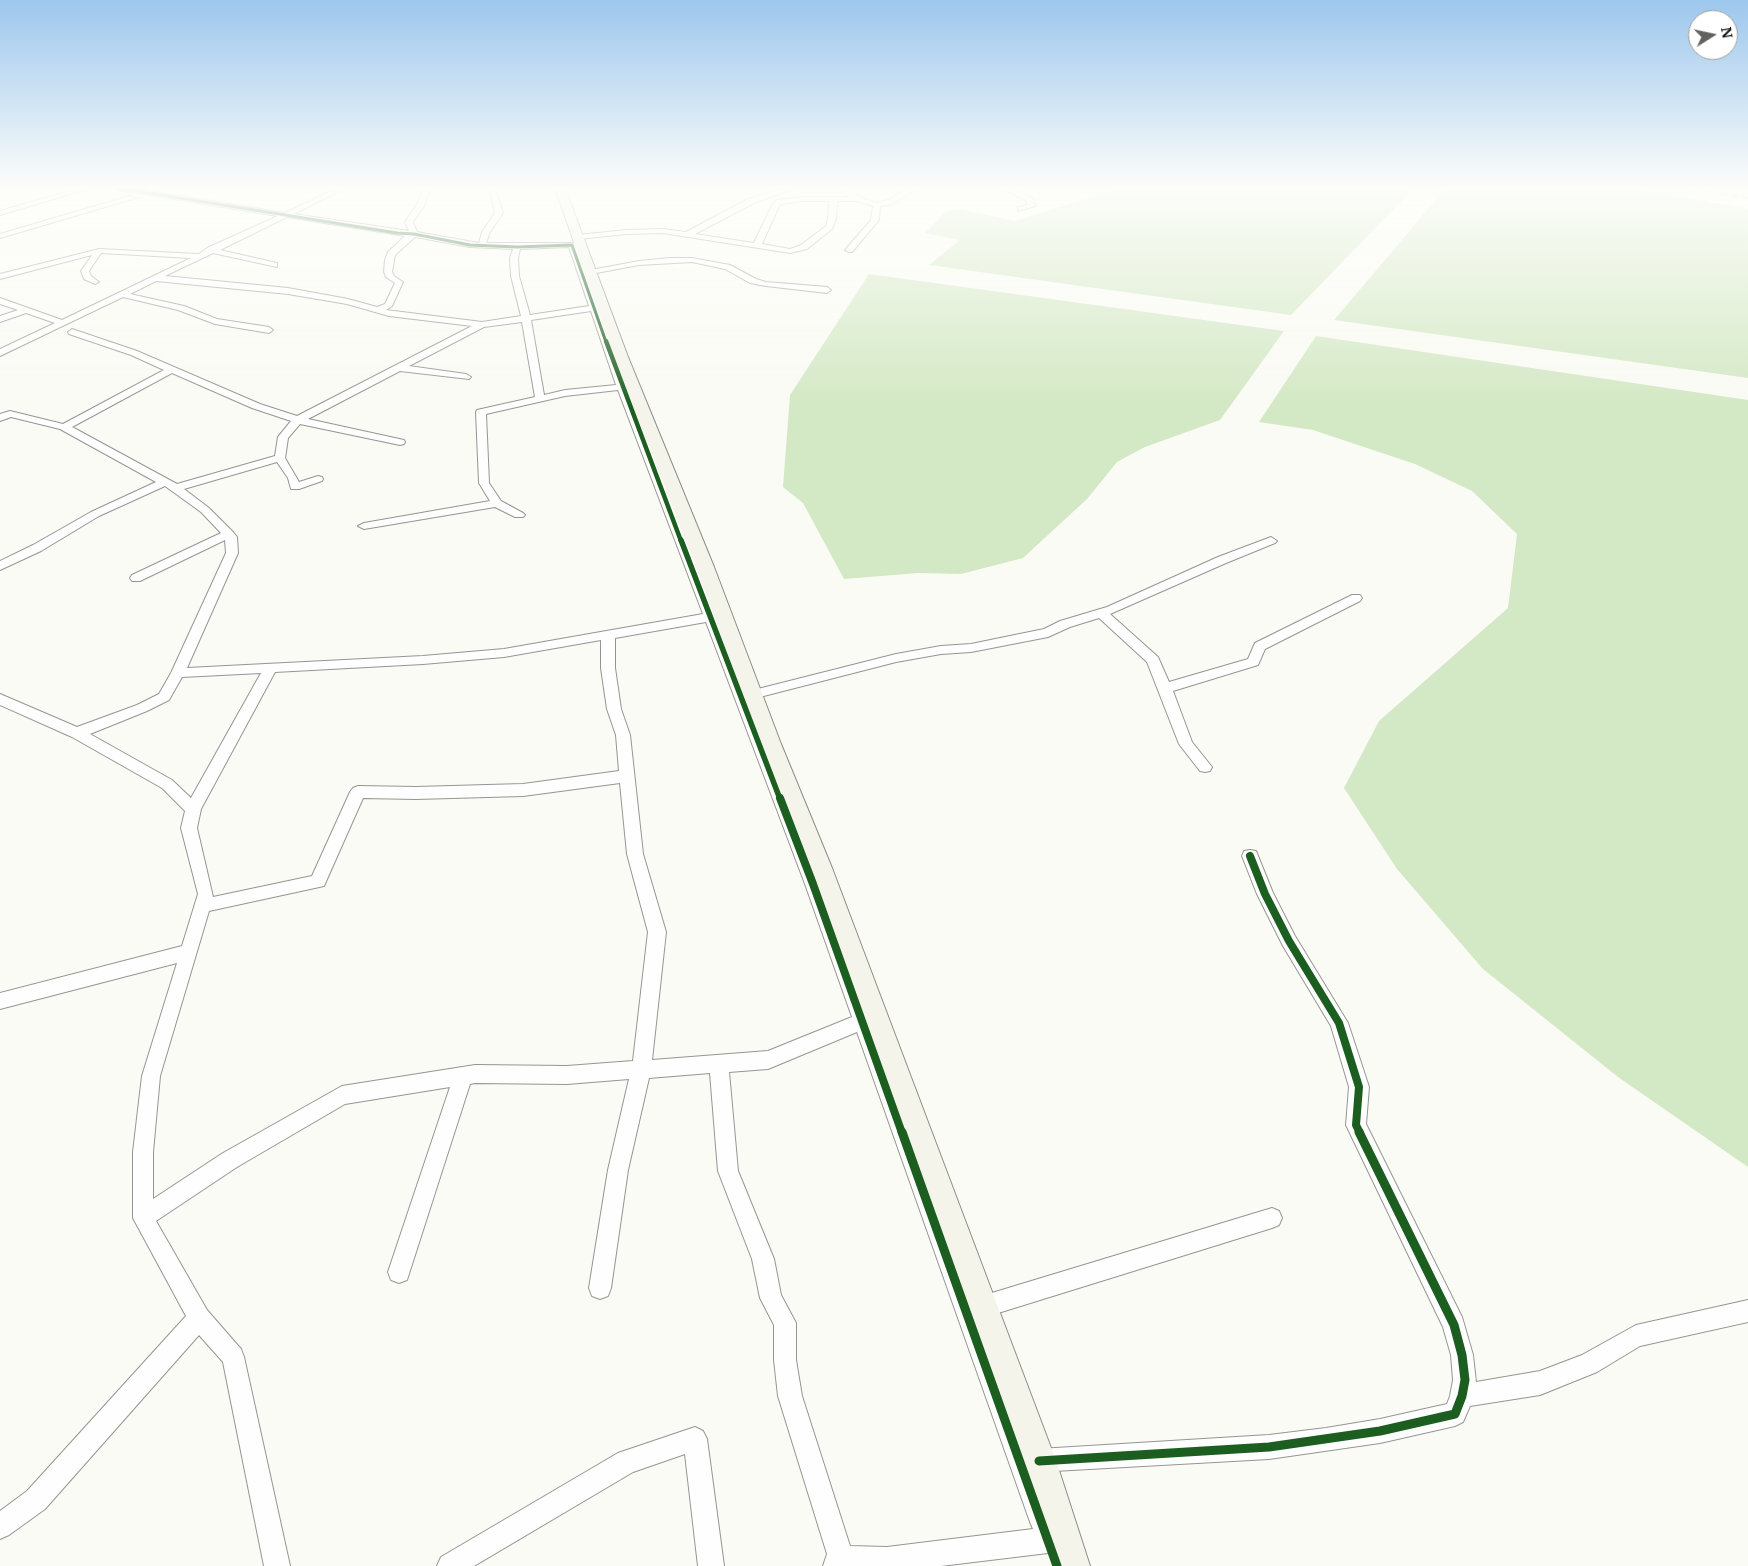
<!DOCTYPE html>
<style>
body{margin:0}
#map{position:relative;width:1748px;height:1566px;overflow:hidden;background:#fbfbf5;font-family:Merriweather,serif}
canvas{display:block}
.north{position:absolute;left:1688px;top:10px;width:50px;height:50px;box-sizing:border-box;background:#fff;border:1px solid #9f9f9f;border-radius:50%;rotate:80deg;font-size:14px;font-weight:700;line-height:20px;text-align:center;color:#0f0f0f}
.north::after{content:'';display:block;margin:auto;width:18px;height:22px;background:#626260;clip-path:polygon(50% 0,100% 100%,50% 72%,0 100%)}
</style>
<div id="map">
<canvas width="1748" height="1566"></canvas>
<div class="north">N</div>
</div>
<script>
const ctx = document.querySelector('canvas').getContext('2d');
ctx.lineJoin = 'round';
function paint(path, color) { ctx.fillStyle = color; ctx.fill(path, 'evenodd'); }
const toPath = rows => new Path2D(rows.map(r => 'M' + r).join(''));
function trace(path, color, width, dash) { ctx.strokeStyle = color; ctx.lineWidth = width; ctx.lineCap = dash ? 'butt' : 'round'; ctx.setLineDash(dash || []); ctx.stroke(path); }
paint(toPath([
 [1121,188,1414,188,1291,315,929,265,960,240,925,233,947,211,958,209,1015,221],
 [1446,188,1627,188,1748,209,1748,378,1334,320],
 [869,274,1284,331,1220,420,1145,447,1117,462,1087,499,1023,558,961,574,918,573,844,579,803,503,783,487,790,395],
 [1316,336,1748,400,1748,1167,1618,1077,1483,969,1397,869,1344,788,1379,721,1508,608,1517,534,1472,491,1415,464,1313,430,1259,422]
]), '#d3e8c4');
const street = toPath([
 [80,188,90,188,0,215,0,211,80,188],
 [115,188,131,188,285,213,337,188,345,188,294,214,409,231,405,222,416,206,424,188,430,188,424,206,413,222,417,232,479,243,482,232,495,213,489,188,495,188,503,213,490,232,486,243,575,243,627,387,746,692,896,654,941,646,971,644,1044,629,1060,621,1107,607,1218,557,1271,537,1277,541,1275,543,1226,563,1110,614,1158,657,1169,682,1248,659,1255,643,1352,595,1360,595,1362,598,1360,601,1265,649,1258,665,1173,691,1192,742,1212,767,1210,771,1205,772,1200,771,1179,744,1147,662,1099,618,1070,627,1048,637,971,652,941,654,896,662,752,699,748,698,821,884,974,1301,982,1296,1272,1208,1279,1211,1282,1218,1279,1225,1272,1228,982,1318,980,1317,1030,1454,1039,1449,1269,1435,1326,1428,1380,1419,1447,1404,1450,1396,1453,1380,1451,1355,1443,1327,1346,1125,1349,1087,1331,1026,1283,946,1257,894,1242,856,1244,851,1250,850,1256,851,1273,893,1295,936,1348,1023,1369,1087,1366,1124,1462,1317,1473,1355,1476,1382,1540,1371,1582,1355,1636,1325,1748,1300,1748,1322,1640,1346,1597,1372,1540,1395,1470,1406,1463,1422,1455,1426,1380,1443,1269,1459,1036,1472,1054,1522,1052,1529,1057,1531,1061,1540,1057,1549,1048,1553,941,1566,823,1566,827,1554,778,1396,774,1360,774,1325,760,1298,752,1259,718,1171,710,1073,649,1078,628,1170,611,1288,608,1296,600,1299,592,1296,589,1288,608,1170,629,1079,567,1084,475,1083,470,1084,407,1280,399,1283,391,1280,388,1272,450,1087,345,1104,237,1167,156,1221,207,1310,241,1349,244,1357,290,1566,264,1566,223,1362,199,1335,45,1509,9,1535,0,1539,0,1511,27,1491,186,1316,133,1218,133,1152,142,1076,177,963,0,1009,0,993,182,946,198,894,181,828,185,811,162,788,72,737,0,705,0,694,77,727,137,705,159,694,171,673,226,553,225,540,140,581,132,581,130,578,132,575,221,533,201,512,165,486,99,516,41,551,0,570,0,561,33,545,91,512,156,482,60,429,11,417,0,421,0,414,10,411,63,424,164,370,131,355,69,334,68,332,72,329,137,351,260,404,297,416,472,326,389,316,347,304,288,294,156,281,130,294,184,306,217,319,269,327,273,330,269,333,215,324,178,310,123,297,0,356,0,349,55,323,26,313,0,322,0,316,18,310,0,304,0,298,62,320,191,258,101,253,89,271,91,276,99,282,95,284,84,279,81,271,92,255,0,279,0,274,99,249,199,254,207,248,278,216,118,190,115,188],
 [287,217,405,236,388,252,385,260,384,272,386,277,395,283,385,304,377,307,348,299,288,288,165,276,213,253,277,267,277,263,220,250,287,217],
 [415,237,470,247,513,249,510,258,511,276,521,316,482,322,386,310,392,306,403,282,394,276,392,272,395,255,415,237],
 [569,247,589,306,530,315,519,276,518,258,520,249,569,247],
 [591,311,616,385,565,390,544,395,531,320,591,311],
 [522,322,535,397,477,410,476,412,479,483,490,501,364,523,358,526,364,529,495,507,515,517,523,517,525,515,523,513,501,501,489,483,486,414,565,396,618,390,703,614,504,649,423,656,187,668,238,553,237,537,233,532,209,508,184,489,277,462,288,478,291,489,299,489,322,481,323,479,322,477,318,476,299,482,285,458,288,438,300,424,400,445,404,444,405,442,404,440,308,419,400,371,469,379,471,377,466,374,409,366,484,327,522,322],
 [172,373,252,408,291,421,278,437,275,456,177,484,72,427,172,373],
 [706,622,805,884,852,1017,768,1051,652,1060,666,932,643,854,630,735,621,709,615,668,615,638,706,622],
 [601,640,601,668,607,709,616,735,619,771,523,784,416,787,358,786,353,788,350,792,312,876,213,897,197,828,201,809,275,672,423,664,504,657,601,640],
 [261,673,191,798,172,780,90,734,147,711,169,700,182,677,261,673],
 [620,783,627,854,648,932,633,1061,567,1066,475,1065,342,1086,223,1153,153,1199,153,1152,160,1076,209,911,324,886,363,798,416,799,523,796,620,783],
 [857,1032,1030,1522,1033,1529,887,1547,850,1546,802,1396,796,1360,796,1323,781,1295,774,1259,738,1171,729,1072,768,1069,857,1032],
 [785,188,795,188,754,203,695,234,754,243,772,205,777,200,803,197,849,197,838,188,846,188,860,197,876,203,888,200,910,188,918,188,893,204,880,206,879,220,852,252,849,252,845,250,871,220,873,206,856,201,837,201,836,219,832,229,807,249,790,253,663,233,626,234,578,239,574,237,578,235,626,230,663,229,686,232,748,199,785,188],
 [803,201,829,201,828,219,826,226,801,245,790,249,762,244,779,206,782,204,803,201],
 [1002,188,1010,188,1033,198,1035,206,1018,211,1018,207,1027,205,1027,201,1002,188],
 [129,196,136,198,0,238,0,234,129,196],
 [670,258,692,258,730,265,756,279,766,282,827,287,831,290,827,293,766,286,750,283,725,269,692,262,639,265,591,274,587,272,591,270,639,261,670,258],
 [695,1427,703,1431,707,1439,724,1566,698,1566,685,1454,633,1472,474,1566,437,1566,441,1557,618,1453,695,1427]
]);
const secondary = toPath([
 [555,188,565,188,628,357,714,567,781,744,832,868,1056,1461,1090,1566,1054,1566,1022,1461,810,868,761,744,696,567,614,357,555,188]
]);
trace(street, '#959593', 2);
trace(secondary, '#8c8c89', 2);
paint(street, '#fefefe');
paint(secondary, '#f4f4eb');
const rail = toPath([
 [1690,188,1748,198]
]);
trace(rail, '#d7c6c5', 3);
trace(rail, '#fff', 2, [6]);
trace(toPath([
 [118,188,397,233,414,234,470,245,517,247,572,245,606,342]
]), '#1b5e20', 3);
trace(toPath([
 [606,341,681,541]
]), '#1b5e20', 4.5);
trace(toPath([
 [681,540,780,799]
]), '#1b5e20', 5.5);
trace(toPath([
 [780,798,813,884,902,1133],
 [1250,856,1265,894,1289,941,1339,1023,1359,1087,1356,1125,1360,1133]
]), '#1b5e20', 8);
trace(toPath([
 [902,1132,1057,1566],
 [1039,1461,1269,1447,1380,1431,1455,1414,1462,1396,1465,1380,1462,1355,1454,1325,1359,1132]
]), '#1b5e20', 9);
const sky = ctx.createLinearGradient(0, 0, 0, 407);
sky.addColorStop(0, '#9dc7ed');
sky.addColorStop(0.46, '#fdfdfa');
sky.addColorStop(1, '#fdfdfa00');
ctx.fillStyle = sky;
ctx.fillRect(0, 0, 1748, 407);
</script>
